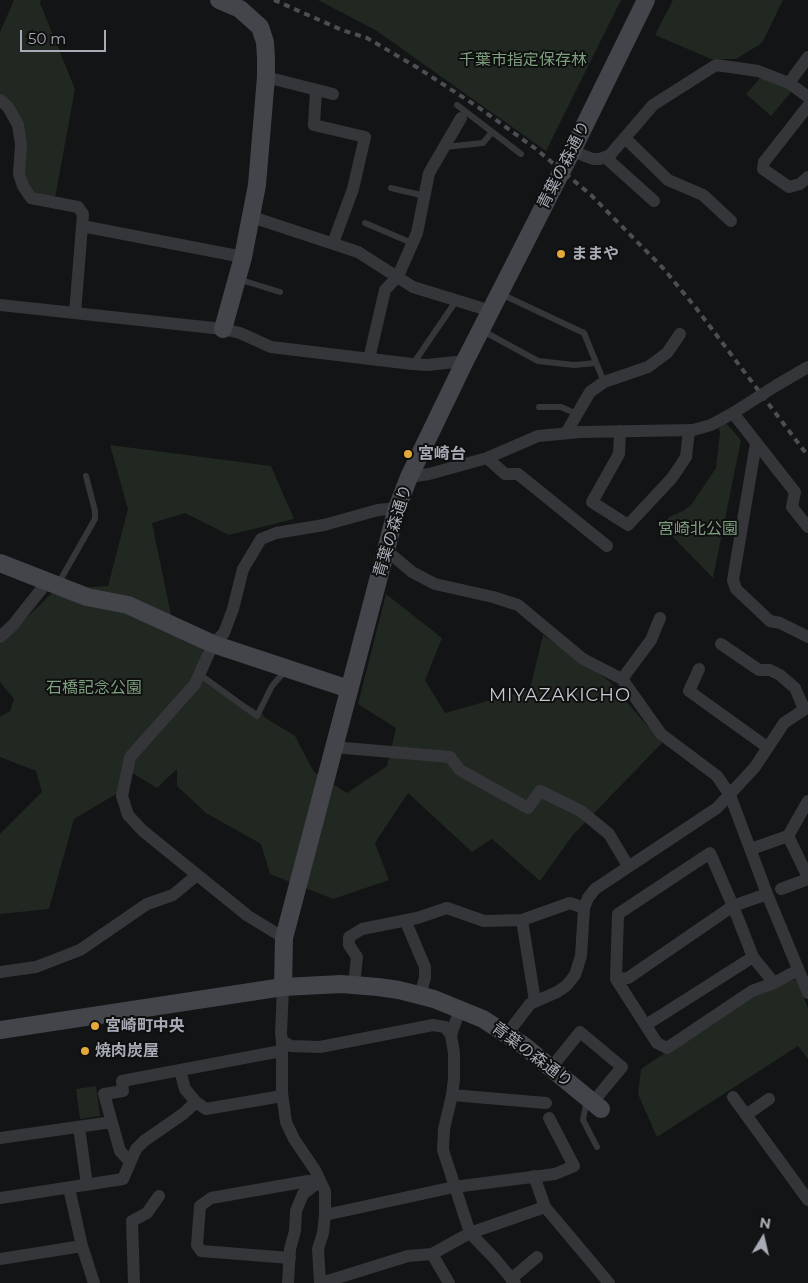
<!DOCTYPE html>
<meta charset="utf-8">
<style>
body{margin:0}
#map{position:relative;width:808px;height:1283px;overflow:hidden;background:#131415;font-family:Montserrat,sans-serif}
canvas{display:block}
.north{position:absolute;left:738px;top:1213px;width:50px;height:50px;-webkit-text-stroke:4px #0f0f10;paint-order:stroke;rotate:9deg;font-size:14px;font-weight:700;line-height:20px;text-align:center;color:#a6abb5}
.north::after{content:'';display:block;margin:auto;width:18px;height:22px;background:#a6abb5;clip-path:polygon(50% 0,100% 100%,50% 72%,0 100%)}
.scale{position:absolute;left:20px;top:30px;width:86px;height:22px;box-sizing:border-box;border:2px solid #a6abb5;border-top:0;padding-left:6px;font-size:15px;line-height:18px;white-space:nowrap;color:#a6abb5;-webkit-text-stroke:4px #0f0f10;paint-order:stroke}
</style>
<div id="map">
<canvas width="808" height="1283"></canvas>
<div class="north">N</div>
<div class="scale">50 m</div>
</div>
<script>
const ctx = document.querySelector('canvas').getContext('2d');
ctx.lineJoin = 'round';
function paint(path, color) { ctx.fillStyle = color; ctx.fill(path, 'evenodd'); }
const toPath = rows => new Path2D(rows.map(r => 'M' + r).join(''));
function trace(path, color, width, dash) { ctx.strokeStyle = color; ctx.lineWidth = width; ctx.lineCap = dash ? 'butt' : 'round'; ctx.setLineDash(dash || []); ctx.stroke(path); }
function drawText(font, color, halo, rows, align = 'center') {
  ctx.font = font + ' Montserrat,"Noto Sans JP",sans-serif'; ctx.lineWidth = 4; ctx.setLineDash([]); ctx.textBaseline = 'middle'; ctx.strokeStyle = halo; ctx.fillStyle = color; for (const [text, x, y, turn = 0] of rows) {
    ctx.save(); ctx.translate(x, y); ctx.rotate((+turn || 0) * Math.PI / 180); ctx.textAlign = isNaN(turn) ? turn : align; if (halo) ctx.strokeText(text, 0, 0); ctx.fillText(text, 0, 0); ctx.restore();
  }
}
paint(toPath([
 [14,0,41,0,40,3,75,89,55,198,39,195,31,190,26,183,13,105,0,93,0,32],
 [318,0,621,0,546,151,377,31],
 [673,0,783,0,762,43,736,59,711,59,655,35],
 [762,76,793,90,771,116,746,94],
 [726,423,741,440,713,578,663,527,669,517,683,511,691,505,716,468,720,432,718,426],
 [110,445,271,466,294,519,229,535,185,513,152,523,171,615,203,650,200,679,262,713,264,717,295,736,314,772,347,793,387,766,396,728,358,704,386,594,442,638,425,680,445,713,530,689,543,635,609,681,662,743,573,835,540,881,492,839,472,852,408,793,375,843,389,880,333,899,270,874,261,844,206,813,177,786,177,769,157,788,124,768,118,793,74,819,49,909,0,914,0,834,42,792,36,771,0,757,0,717,10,711,14,699,0,682,0,644,56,589,108,586,128,509],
 [796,979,808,1008,808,1059,798,1046,657,1137,638,1094,641,1069,750,996],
 [96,1086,100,1116,80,1119,76,1089]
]), '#202821');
trace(toPath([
 [457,105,521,154],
 [445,147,483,143,492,132],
 [391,188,425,196],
 [365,223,412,243],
 [238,279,280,292],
 [501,294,584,333,604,382],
 [483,331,538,361,574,365,596,363],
 [413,364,456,301],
 [539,407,561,407,577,414],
 [58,584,95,519,95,511,86,476],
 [199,674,257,716,272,686,286,670],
 [587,1099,583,1120,597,1147]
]), '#35363a', 6);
trace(toPath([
 [266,77,333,94],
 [789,83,808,57],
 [316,90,314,125,365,137,353,189,333,243],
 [0,100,8,107,18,125,21,144,19,174,23,186,31,198,78,207,83,214,75,313],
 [808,106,764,162,763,169,789,187,800,184,808,177],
 [625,138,668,180,703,195,731,221],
 [572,151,593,159,600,159,610,155,653,105,716,65,758,71,789,83,808,97],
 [605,157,654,201],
 [252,217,358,252,413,287,491,311],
 [82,226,243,257],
 [0,305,223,329,240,333,271,347,412,364,427,365,465,361],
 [369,359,385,290,398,276,417,233,429,173,461,118],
 [777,385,808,367],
 [620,431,619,454,592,502,628,525,672,478,686,457,689,430],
 [566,433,590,392,604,382,648,367,667,353,680,334],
 [756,443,733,580,736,589,770,621,780,623,808,637],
 [487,458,505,474,518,474,607,546],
 [409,477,429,474,487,458,538,436,581,432,693,430,711,425,733,413,795,492,792,507,808,527],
 [386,550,412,572,435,584,493,597,518,605,583,659,622,679,661,734,717,776,730,795,767,894,808,993],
 [0,637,13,625,47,582],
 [721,644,759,670,770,670,780,675,795,688,804,709],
 [699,669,689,691,767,747],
 [622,679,651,640,660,618],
 [333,747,450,757,460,770,528,808,540,791,581,811,609,834,628,866],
 [788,836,808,877],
 [751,849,788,836,808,801],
 [781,889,808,879],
 [405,920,425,967,425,978,420,995],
 [522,920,535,1001],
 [284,938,248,916,143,831,128,815,122,796,130,757,195,684,213,644,224,633,233,609,243,569,261,539,276,533,324,525,378,510,397,508],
 [0,972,36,967,80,950,147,904,173,895,197,875],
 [616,979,628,978,733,906,767,894],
 [774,983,753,957,733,906,710,853,618,914,616,979,657,1043,667,1048,752,991,774,983,798,970],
 [354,985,357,957,349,945,349,937,362,929,417,918,447,908,484,921,522,920,570,903,584,908],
 [283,987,281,1034,282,1041,291,1046,320,1047,433,1025,445,1027,451,1035,454,1053,454,1079,452,1095,444,1129,443,1150,470,1233,496,1260,515,1283],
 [646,1025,753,957],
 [507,1034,530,1004,557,992,566,986,575,975,581,956,584,908,588,898,595,889,717,808,755,767,784,723,808,707],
 [451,1035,460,1009],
 [282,1042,282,1093,286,1122,294,1139,315,1170,325,1191,325,1215,323,1233,318,1249,320,1283],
 [551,1068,580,1032,622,1067,593,1102],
 [180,1070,185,1089,196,1102,206,1109,282,1096],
 [452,1095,546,1103],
 [733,1097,808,1200],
 [746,1115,769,1099],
 [79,1127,87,1185],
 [0,1138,112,1122],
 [130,1162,120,1151,104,1094,123,1091,122,1081,281,1051],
 [534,1176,545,1207],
 [69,1188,82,1246,94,1283],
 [0,1198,123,1179,136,1149,144,1141,183,1114,196,1102],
 [325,1215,454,1187,555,1174,574,1166,549,1118],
 [290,1258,201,1251,197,1245,200,1206,211,1198,308,1181,320,1181],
 [0,1259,82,1246],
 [511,1279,537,1257],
 [134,1283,132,1221,147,1213,159,1196],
 [288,1283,290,1249,295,1231,296,1211,303,1194,320,1181],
 [321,1283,408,1256,432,1254],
 [449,1283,432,1254,470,1233,545,1207,609,1283]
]), '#35363a', 12);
trace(toPath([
 [219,0,240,9,260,27,265,42,266,58,266,77,257,185,243,257,223,329],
 [572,151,646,0],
 [0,563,87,597,128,605,213,644,349,689],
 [283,987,284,938,397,508,409,477,465,361,553,188],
 [0,1030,283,987,341,984,378,987,399,990,434,999,483,1019,523,1045,601,1109]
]), '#43454a', 18);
trace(toPath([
 [274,0,342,30,367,38,418,68,478,107,536,149,591,195,663,268,696,308,808,456]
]), '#4c4e53', 4, [6, 5]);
trace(toPath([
 [733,413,777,385]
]), '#35363a', 12);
trace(toPath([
 [553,188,572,151]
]), '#43454a', 18);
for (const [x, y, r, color] of [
 [561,254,5,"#e7a83a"],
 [408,454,5,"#e7a83a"],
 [95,1026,5,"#e7a83a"],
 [85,1051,5,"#e7a83a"]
]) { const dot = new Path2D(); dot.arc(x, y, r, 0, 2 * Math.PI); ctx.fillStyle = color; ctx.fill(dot); trace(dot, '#0f0f10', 2); }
drawText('16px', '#7e9f7f', '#0f0f10', [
 ["千葉市指定保存林",523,60],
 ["宮崎北公園",698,529],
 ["石橋記念公園",94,688]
]);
drawText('16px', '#a6abb5', '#0f0f10', [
 ["青葉の森通り",564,165,-63],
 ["青葉の森通り",393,531,-73],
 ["青葉の森通り",532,1055,37]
]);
drawText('bold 16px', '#a6abb5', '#0f0f10', [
 ["ままや",571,254],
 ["宮崎台",418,454],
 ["宮崎町中央",105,1026],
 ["焼肉炭屋",95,1051]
], 'left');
ctx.letterSpacing = '1px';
drawText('18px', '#c7cad1', '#0f0f10', [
 ["MIYAZAKICHO",560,696]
]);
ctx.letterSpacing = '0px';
</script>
